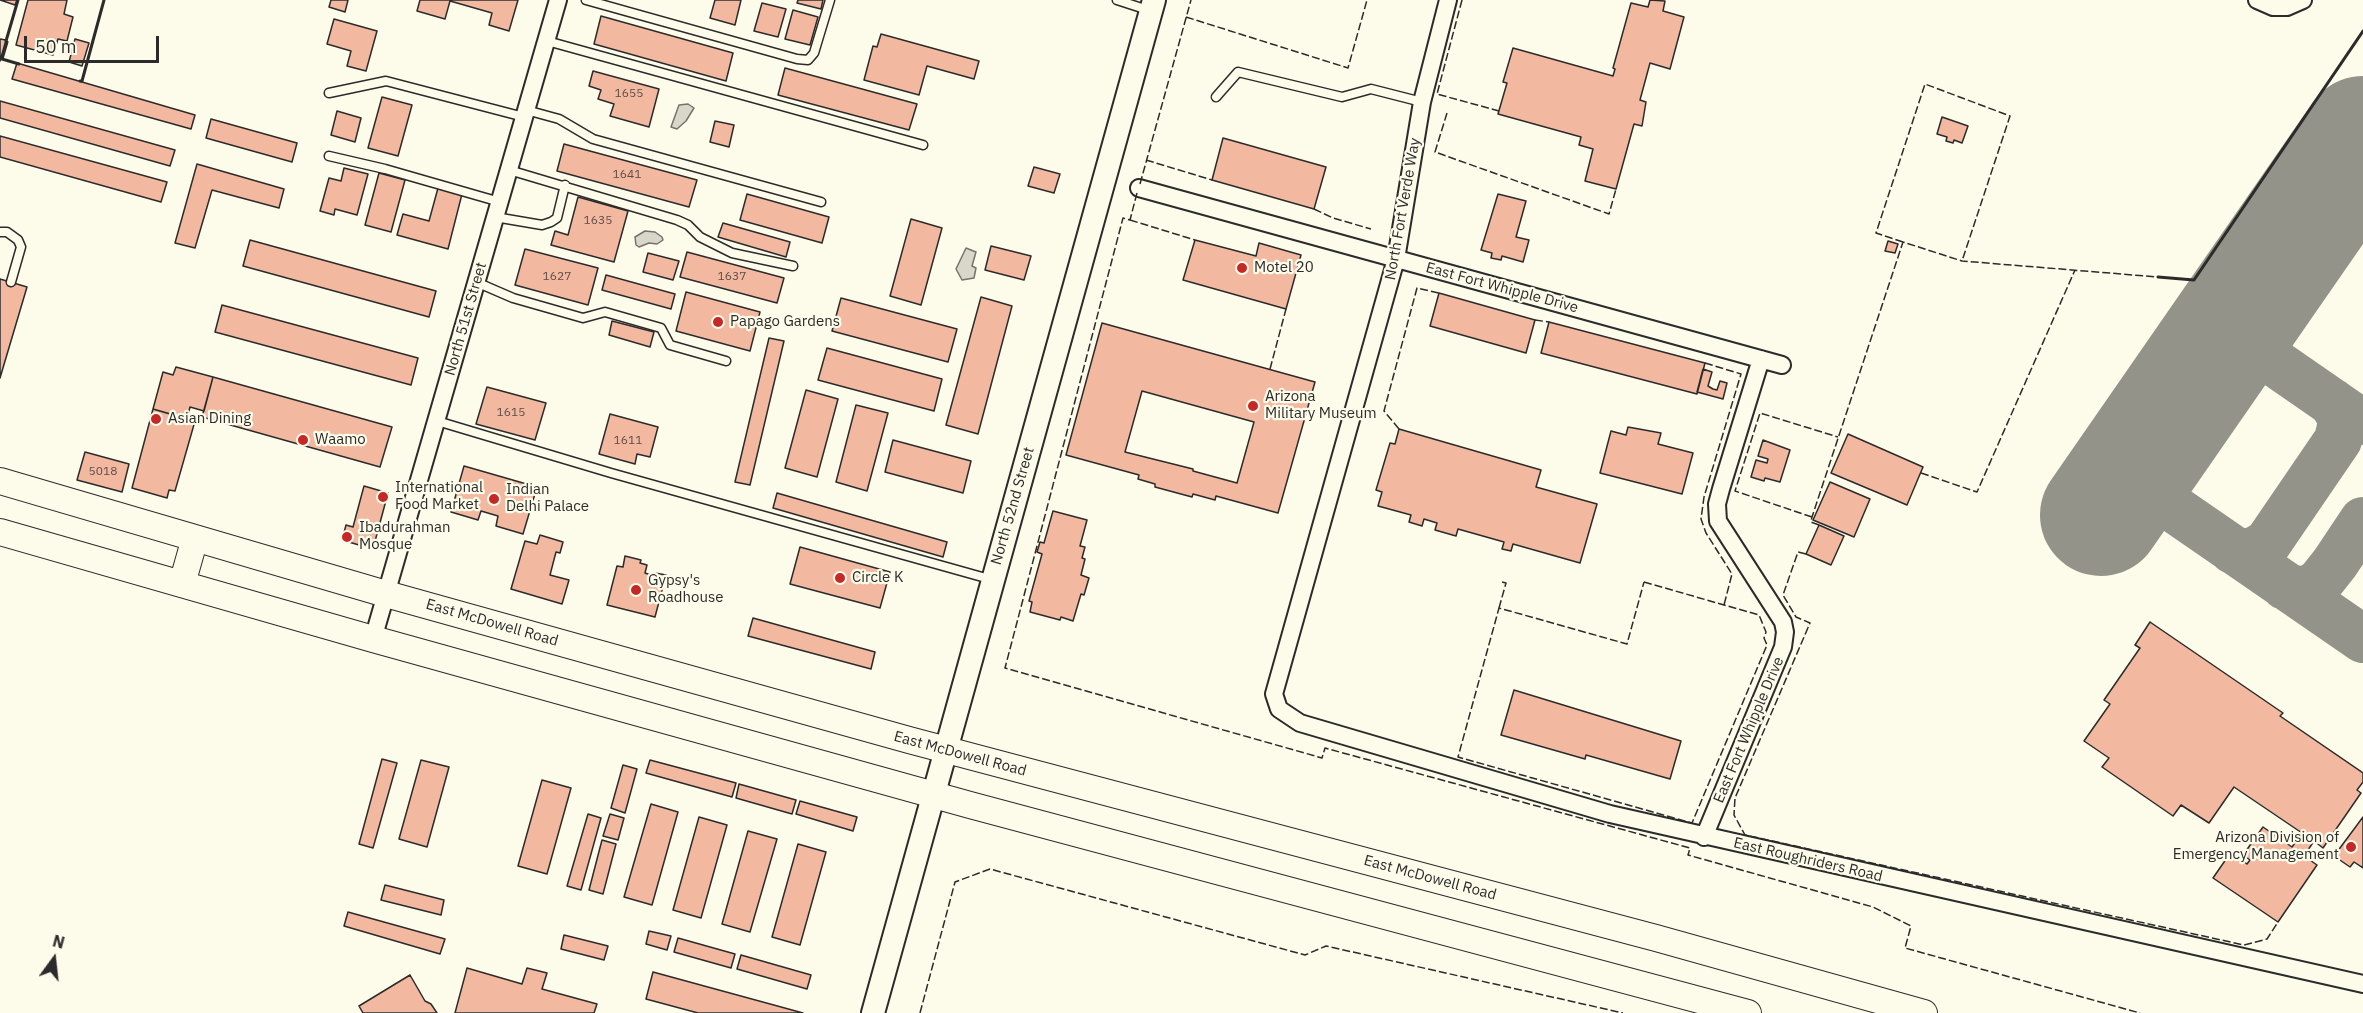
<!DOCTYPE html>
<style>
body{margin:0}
#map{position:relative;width:2363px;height:1013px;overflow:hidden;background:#fdfbea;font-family:"IBM Plex Sans",sans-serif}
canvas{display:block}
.north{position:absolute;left:24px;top:929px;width:60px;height:60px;-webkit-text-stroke:4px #fdfbea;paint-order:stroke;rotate:15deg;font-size:16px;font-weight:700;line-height:24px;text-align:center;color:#2b2b2b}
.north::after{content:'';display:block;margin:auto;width:21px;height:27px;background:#2b2b2b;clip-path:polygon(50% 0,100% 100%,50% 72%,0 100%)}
.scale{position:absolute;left:24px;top:36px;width:135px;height:27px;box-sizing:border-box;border:3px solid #2b2b2b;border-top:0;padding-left:8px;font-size:18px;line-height:21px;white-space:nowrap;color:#2b2b2b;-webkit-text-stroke:4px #fdfbea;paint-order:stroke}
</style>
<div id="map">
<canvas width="2363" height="1013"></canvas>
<div class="north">N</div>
<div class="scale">50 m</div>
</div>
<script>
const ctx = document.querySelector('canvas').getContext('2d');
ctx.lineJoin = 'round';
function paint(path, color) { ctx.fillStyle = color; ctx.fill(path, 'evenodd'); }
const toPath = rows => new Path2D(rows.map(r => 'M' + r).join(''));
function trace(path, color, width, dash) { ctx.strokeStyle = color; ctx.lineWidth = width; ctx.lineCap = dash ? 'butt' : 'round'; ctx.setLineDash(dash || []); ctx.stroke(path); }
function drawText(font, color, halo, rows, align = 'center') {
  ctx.font = font + ' "IBM Plex Sans",sans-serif'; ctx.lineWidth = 4.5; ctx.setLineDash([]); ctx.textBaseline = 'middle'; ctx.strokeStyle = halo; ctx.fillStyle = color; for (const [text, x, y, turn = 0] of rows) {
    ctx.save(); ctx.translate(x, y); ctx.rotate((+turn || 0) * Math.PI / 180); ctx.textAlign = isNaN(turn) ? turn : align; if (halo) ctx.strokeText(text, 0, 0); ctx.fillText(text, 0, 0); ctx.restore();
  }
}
const water = toPath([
 [688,104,694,108,686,121,677,129,671,127,679,105,688,104],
 [645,231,655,232,662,237,663,240,657,244,649,243,639,247,636,245,635,237,645,231],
 [966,248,976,252,972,266,976,268,974,278,962,280,956,269,966,248]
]);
paint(water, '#d8d7c9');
trace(water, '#74746e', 1.5);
trace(toPath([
 [2332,182,2363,203],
 [2229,331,2359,421],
 [2128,477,2363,639],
 [2233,550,2242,552,2252,552,2267,544,2338,440,2342,422,2339,413,2332,402],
 [2285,586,2297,590,2310,589,2320,582,2335,563,2363,521]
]), '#94938a', 48);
trace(toPath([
 [2101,515,2363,137]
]), '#94938a', 122);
const building = toPath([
 [0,0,17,0,15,5,0,0],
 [28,0,67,0,64,14,73,17,67,41,58,39,53,55,16,45,28,0],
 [331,0,348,0,345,12,329,7,331,0],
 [420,0,518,0,509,31,489,25,492,13,450,1,445,19,417,11,420,0],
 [715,0,741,0,735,25,710,18,715,0],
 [798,0,823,0,821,9,797,3,798,0],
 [1650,0,1665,1,1663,11,1684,17,1670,69,1650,63,1640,100,1646,102,1642,126,1634,124,1616,189,1585,181,1593,149,1579,145,1581,137,1498,114,1507,83,1503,82,1513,48,1613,76,1615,69,1613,68,1631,3,1648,7,1650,0],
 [762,3,786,9,778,37,754,31,762,3],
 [793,10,818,17,810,45,785,39,793,10],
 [601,16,733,53,726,81,594,44,601,16],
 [334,19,377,31,366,71,347,66,351,51,327,44,334,19],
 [881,34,979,61,974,79,927,66,919,95,864,80,873,46,877,47,881,34],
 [0,39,6,40,0,61,0,39],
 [75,39,89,43,82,66,69,62,75,39],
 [17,63,195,115,191,129,12,79,17,63],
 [785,68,917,104,909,130,778,95,785,68],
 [593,71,659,89,649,127,610,116,614,104,598,99,601,90,589,86,593,71],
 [382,97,412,105,398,156,368,148,382,97],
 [0,101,175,150,170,166,0,118,0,101],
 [337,111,361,118,355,142,331,135,337,111],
 [1942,117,1968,126,1962,143,1954,140,1953,143,1946,141,1947,137,1937,134,1942,117],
 [211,119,297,143,292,162,206,138,211,119],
 [715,121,734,125,729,147,710,142,715,121],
 [0,136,167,182,161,202,0,157,0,136],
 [1223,138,1326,167,1314,209,1212,180,1223,138],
 [564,144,697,180,689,207,557,171,564,144],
 [197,164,284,189,279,208,212,190,195,248,175,243,197,164],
 [1034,167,1060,174,1054,193,1028,186,1034,167],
 [344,168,368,174,357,215,335,209,334,215,320,211,329,178,341,181,344,168],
 [379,173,405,180,391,232,365,225,379,173],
 [438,188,462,194,448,249,397,235,403,214,429,221,438,188],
 [747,194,829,217,822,243,740,220,747,194],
 [1498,194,1526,201,1516,237,1529,240,1523,262,1502,256,1501,260,1491,258,1492,253,1481,250,1498,194],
 [578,197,628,211,614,262,551,245,555,231,568,235,578,197],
 [911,219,942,228,921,305,890,296,911,219],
 [723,223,790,242,786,257,718,237,723,223],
 [250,240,436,291,429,317,243,266,250,240],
 [1195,240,1256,256,1259,243,1301,255,1286,309,1183,280,1195,240],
 [1888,241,1898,244,1895,253,1885,251,1888,241],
 [991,246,1031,256,1024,280,985,270,991,246],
 [525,249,598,268,588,305,515,285,525,249],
 [687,252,784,278,777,303,680,277,687,252],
 [648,253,679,261,673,280,643,272,648,253],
 [606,275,675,294,671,309,602,290,606,275],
 [0,279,27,287,0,378,0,279],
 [686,292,760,312,750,351,676,331,686,292],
 [1439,293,1535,320,1526,353,1430,326,1439,293],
 [981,297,1012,306,978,434,946,425,981,297],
 [841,298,957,329,948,362,832,331,841,298],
 [222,305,418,358,411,385,215,332,222,305],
 [612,321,654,332,650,347,609,335,612,321],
 [1549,322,1705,363,1697,394,1541,353,1549,322],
 [1102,323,1315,382,1278,513,1216,496,1215,500,1193,494,1192,497,1155,487,1155,484,1138,479,1139,475,1066,455,1102,323],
 [1142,391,1254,422,1237,483,1193,471,1193,469,1125,452,1142,391],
 [769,338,784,341,750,485,735,482,769,338],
 [827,348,942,379,934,411,818,380,827,348],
 [176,367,213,377,204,411,190,407,187,419,153,409,163,372,173,375,176,367],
 [1703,369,1712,372,1708,386,1713,389,1717,390,1720,381,1727,383,1723,399,1697,392,1703,369],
 [213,377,392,427,380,467,202,417,213,377],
 [487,387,546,403,535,440,476,424,487,387],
 [806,390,838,399,817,477,785,468,806,390],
 [856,405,888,413,867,491,836,482,856,405],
 [153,409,195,421,175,491,169,490,167,498,132,488,153,409],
 [610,414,658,427,650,457,637,454,635,464,599,454,610,414],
 [1628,427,1661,433,1658,444,1693,453,1682,494,1600,473,1611,431,1626,435,1628,427],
 [1399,429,1541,470,1536,487,1597,504,1580,563,1513,544,1511,551,1502,549,1504,542,1458,529,1456,536,1435,530,1437,523,1424,519,1422,526,1409,522,1411,515,1378,506,1382,492,1376,490,1390,443,1395,444,1399,429],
 [1848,434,1923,467,1907,505,1831,473,1848,434],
 [893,440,971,461,963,493,885,472,893,440],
 [1763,440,1790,450,1780,482,1765,478,1764,481,1751,477,1756,460,1767,463,1768,459,1758,456,1763,440],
 [85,452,129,464,122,492,77,480,85,452],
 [464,466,537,487,523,534,496,526,498,516,481,511,478,520,451,512,464,466],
 [1830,482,1870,499,1854,537,1813,520,1830,482],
 [364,486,388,493,374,545,361,541,359,545,342,540,346,525,353,527,364,486],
 [777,493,947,542,943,557,773,508,777,493],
 [1053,511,1087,520,1080,546,1085,547,1082,558,1085,559,1081,575,1089,578,1084,595,1081,594,1073,621,1061,617,1060,620,1030,612,1032,602,1029,601,1042,554,1037,552,1040,542,1044,543,1053,511],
 [1819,525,1844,536,1831,565,1806,554,1819,525],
 [540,535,563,542,560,553,556,552,550,575,569,580,562,604,511,589,525,541,537,544,540,535],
 [800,547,890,572,880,608,790,584,800,547],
 [625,556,641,560,640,563,647,565,645,573,654,576,655,573,666,575,655,617,607,605,617,566,623,567,625,556],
 [753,618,875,652,871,669,748,636,753,618],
 [2150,622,2283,713,2280,716,2363,773,2363,782,2357,790,2361,793,2323,848,2314,841,2304,856,2317,865,2278,922,2213,878,2231,852,2247,864,2250,860,2243,855,2263,827,2292,847,2302,833,2234,787,2209,823,2181,805,2173,816,2102,767,2109,758,2084,741,2110,704,2104,700,2140,648,2135,645,2150,622],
 [1514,690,1681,741,1670,779,1586,755,1585,759,1501,735,1514,690],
 [382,759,397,763,373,848,359,844,382,759],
 [421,760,449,767,427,847,399,839,421,760],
 [650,760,736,783,732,797,646,773,650,760],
 [623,765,637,769,625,813,611,808,623,765],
 [542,780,571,788,547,874,518,866,542,780],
 [739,784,796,800,792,814,736,798,739,784],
 [800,801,857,817,853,831,796,814,800,801],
 [651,804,678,812,652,905,624,897,651,804],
 [588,814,601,818,581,890,567,886,588,814],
 [610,814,624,818,618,840,603,836,610,814],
 [699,817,727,825,701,918,673,910,699,817],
 [2363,817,2363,868,2354,862,2350,867,2334,856,2363,817],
 [748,831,777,839,750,932,722,924,748,831],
 [602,840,616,844,603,894,589,890,602,840],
 [798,844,826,852,800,945,772,937,798,844],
 [385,885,444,900,441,915,381,900,385,885],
 [348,912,445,939,440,954,344,926,348,912],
 [649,931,671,936,667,950,646,944,649,931],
 [564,935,608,946,604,960,561,949,564,935],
 [678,938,735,954,731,968,674,952,678,938],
 [741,955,811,975,807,989,737,969,741,955],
 [467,968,522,984,527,968,547,973,542,989,597,1004,594,1013,455,1013,467,968],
 [653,972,803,1013,698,1013,646,999,653,972],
 [410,975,425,1001,431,1004,437,1013,363,1013,359,1006,410,975]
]);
paint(building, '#f2b8a0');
trace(building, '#2b2b2b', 1.5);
const service = toPath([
 [586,0,797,59,808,60,814,53,830,0],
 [1117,0,1151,11],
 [547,41,923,145],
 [329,93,386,81,524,117],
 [1216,97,1238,72,1342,97,1371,89,1422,102],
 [526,110,559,119,593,139,821,202],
 [329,156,385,169,500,202],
 [509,170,677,220,688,225,700,237,732,253,793,266],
 [495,217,542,225,551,222,557,218,565,185],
 [0,232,7,232,18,240,21,247,11,282],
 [476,282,513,298,583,318,605,312,661,328,670,345,726,361],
 [437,421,611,473,993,580]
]);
const minor = toPath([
 [1448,0,1422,102,1396,259,1274,694,1279,709,1300,723,1610,814,2363,984],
 [2257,0,2273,7,2287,7,2303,0],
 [1139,188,1782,365],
 [373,639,558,0],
 [1704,837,1783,647,1785,632,1783,622,1718,521,1717,504,1721,489,1761,359]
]);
const secondary = toPath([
 [873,1013,1154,0]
]);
const primary = toPath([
 [0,481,386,594,909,740,1656,938,1924,1013],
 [0,532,373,639,970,805,1748,1013],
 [182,584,195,538]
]);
trace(service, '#2b2b2b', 11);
trace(minor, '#2b2b2b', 20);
trace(secondary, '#2b2b2b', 26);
trace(primary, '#2b2b2b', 28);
trace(service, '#fdfbea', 8);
trace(minor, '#fdfbea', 16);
trace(secondary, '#fdfbea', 22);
trace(primary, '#fdfbea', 26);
trace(toPath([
 [1462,0,1437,94,1499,111],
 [1186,17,1348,68,1367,0],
 [1447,113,1435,152,1609,214,1616,189],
 [1146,160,1212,180],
 [1140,184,1191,0],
 [1137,193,1130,220,1123,218,1005,668,1322,758,1325,748,1690,848,1688,855,1873,907,1911,926,1905,948,2140,1013],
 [1314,209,1333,218,1371,229],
 [1130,220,1195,240],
 [1903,242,1876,233,1925,84,2010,116,1962,261],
 [1535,320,1549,322],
 [1705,363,1741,374,1704,497,1701,519,1706,533,1732,574,1724,605],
 [1270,369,1286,309],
 [1399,429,1384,411,1417,288,1439,293],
 [1921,473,1977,492,2075,270],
 [1812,517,1735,491,1760,413,1838,437],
 [1819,525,1811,522,1812,517,1903,242,1962,261,2158,277],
 [1806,554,1798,552,1783,595,1796,617,1810,623,1735,798,1734,815,1745,835,2244,945,2267,939,2278,922],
 [1644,582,1759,615,1766,632,1764,638,1767,645,1692,823,1458,757,1499,608,1627,644,1644,582],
 [1499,608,1506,583,1502,582],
 [920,1013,955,882,990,869,1305,955,1326,946,1623,1013]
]), '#2b2b2b', 1.5, [8, 3]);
trace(toPath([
 [6,41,18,0],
 [7,42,2,59,19,64],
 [80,81,82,81,104,0],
 [2158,277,2194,280,2363,31]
]), '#2b2b2b', 3);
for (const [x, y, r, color] of [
 [1242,268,6,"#c62828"],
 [718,322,6,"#c62828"],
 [1253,406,6,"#c62828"],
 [156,419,6,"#c62828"],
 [303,440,6,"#c62828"],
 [383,497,6,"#c62828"],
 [494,499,6,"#c62828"],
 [347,537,6,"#c62828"],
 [840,578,6,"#c62828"],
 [636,590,6,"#c62828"],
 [2351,847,6,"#c62828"]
]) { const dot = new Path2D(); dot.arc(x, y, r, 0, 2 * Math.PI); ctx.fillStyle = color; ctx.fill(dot); trace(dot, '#fdfbea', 2); }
drawText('12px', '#5d4e48', null, [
 ["1655",629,94],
 ["1641",627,175],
 ["1635",598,221],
 ["1627",557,277],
 ["1637",732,277],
 ["1615",511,413],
 ["1611",628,441],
 ["5018",103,472]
]);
drawText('15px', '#2b2b2b', '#fdfbea', [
 ["North Fort Verde Way",1403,209,-80],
 ["East Fort Whipple Drive",1502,288,15],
 ["North 51st Street",466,319,-74],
 ["North 52nd Street",1013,506,-74],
 ["East McDowell Road",492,623,16],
 ["East Fort Whipple Drive",1749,730,-67],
 ["East McDowell Road",960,754,15],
 ["East Roughriders Road",1808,860,13],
 ["East McDowell Road",1430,878,15]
]);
drawText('15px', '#2b2b2b', '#fdfbea', [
 ["Motel 20",1254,268],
 ["Papago Gardens",730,322],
 ["Arizona",1265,397],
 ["Military Museum",1265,414],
 ["Asian Dining",168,419],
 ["Waamo",315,440],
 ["International",395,488],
 ["Food Market",395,505],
 ["Indian",506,490],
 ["Delhi Palace",506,507],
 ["Ibadurahman",359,528],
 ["Mosque",359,545],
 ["Circle K",852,578],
 ["Gypsy's",648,581],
 ["Roadhouse",648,598],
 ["Arizona Division of",2339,838,"right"],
 ["Emergency Management",2339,855,"right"]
], 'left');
</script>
